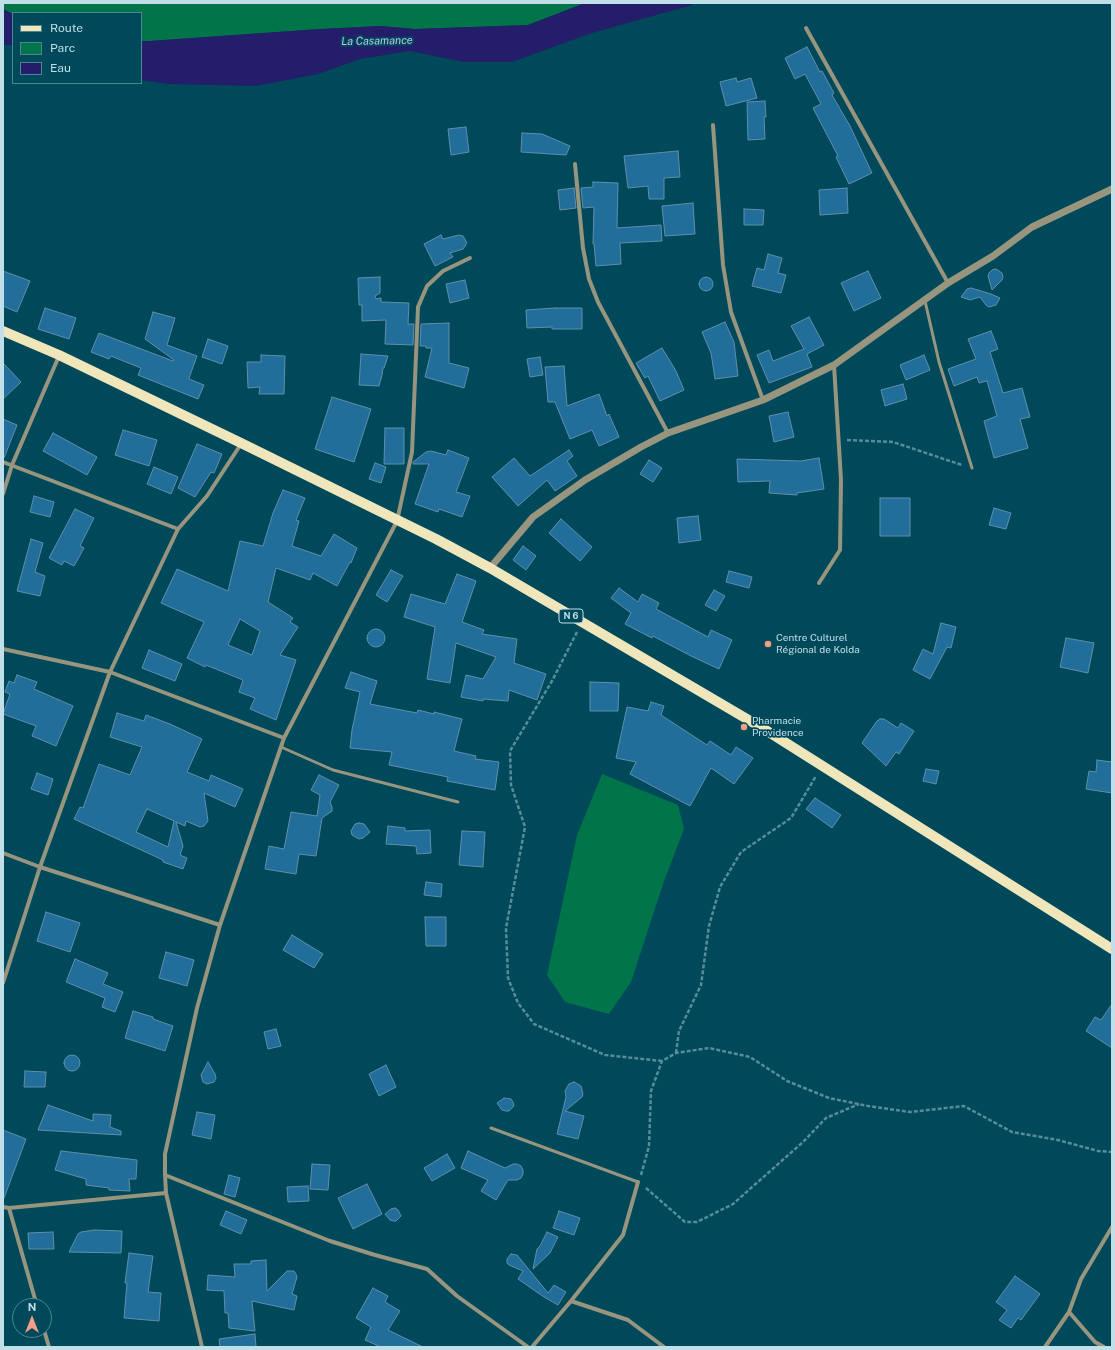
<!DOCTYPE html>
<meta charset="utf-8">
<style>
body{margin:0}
#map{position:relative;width:1115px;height:1350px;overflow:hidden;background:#00495a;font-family:"Public Sans",sans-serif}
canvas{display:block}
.frame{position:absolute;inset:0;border:4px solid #c1dfe8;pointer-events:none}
.legend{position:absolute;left:12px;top:12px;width:130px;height:72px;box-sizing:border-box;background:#00495a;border:1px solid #4d8593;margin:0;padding:5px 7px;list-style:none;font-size:12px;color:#c1dfe8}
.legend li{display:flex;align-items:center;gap:8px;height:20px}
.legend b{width:20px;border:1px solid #4d8593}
.north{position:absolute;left:12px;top:1298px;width:40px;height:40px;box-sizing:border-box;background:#00495a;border:1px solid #4d8593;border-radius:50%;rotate:0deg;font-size:11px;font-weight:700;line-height:16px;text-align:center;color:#c1dfe8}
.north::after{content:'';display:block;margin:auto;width:14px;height:18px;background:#f39f83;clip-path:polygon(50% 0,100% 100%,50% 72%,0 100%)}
</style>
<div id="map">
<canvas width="1115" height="1350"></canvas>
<div class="frame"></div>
<ul class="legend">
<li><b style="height:5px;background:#efe7bb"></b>Route</li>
<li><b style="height:11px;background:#027449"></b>Parc</li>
<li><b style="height:11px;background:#241d69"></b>Eau</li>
</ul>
<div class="north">N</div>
</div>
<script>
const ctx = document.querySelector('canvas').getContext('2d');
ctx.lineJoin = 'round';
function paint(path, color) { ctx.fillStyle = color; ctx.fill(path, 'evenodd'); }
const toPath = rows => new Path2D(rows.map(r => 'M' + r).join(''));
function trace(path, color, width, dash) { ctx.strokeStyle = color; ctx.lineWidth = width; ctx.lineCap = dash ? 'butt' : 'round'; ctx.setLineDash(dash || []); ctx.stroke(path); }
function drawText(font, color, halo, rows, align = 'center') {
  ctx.font = font + ' "Public Sans",sans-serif'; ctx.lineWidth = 3.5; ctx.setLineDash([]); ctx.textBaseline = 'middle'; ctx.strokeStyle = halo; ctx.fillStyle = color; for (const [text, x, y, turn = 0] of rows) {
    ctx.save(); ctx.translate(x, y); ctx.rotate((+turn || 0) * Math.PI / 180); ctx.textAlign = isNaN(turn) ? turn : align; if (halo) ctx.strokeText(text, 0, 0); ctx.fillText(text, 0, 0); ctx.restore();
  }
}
paint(toPath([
 [3,3,585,3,528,25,415,29,381,26,320,29,150,41,141,41,141,13,13,14,3,9],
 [602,774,678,805,684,829,664,881,631,982,609,1014,565,1002,547,975,577,835]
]), '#027449');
paint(toPath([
 [585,3,694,3,692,5,592,33,512,62,464,62,410,51,360,59,318,74,256,86,168,84,141,80,141,41,150,41,320,29,381,26,415,29,528,25],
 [3,9,13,14,13,45,3,45]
]), '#241d69');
const building = toPath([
 [807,47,820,72,822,71,834,93,832,95,850,126,872,173,849,184,836,157,838,156,813,108,821,104,805,74,795,79,785,58,807,47],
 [736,78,737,82,751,78,757,98,726,106,720,82,736,78],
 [765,101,766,117,764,117,765,139,748,140,747,102,765,101],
 [466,127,469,152,451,155,448,129,466,127],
 [522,133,542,134,570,146,566,155,521,152,522,133],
 [678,151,680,177,664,178,664,199,649,199,648,186,628,188,624,156,678,151],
 [593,182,618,183,617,228,661,225,662,241,620,243,621,264,596,266,594,244,593,244,594,207,583,208,581,188,593,187,593,182],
 [574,188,576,208,560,210,558,190,574,188],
 [847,188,848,213,820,215,819,190,847,188],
 [693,203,695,234,665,236,662,206,693,203],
 [744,209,764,210,763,225,744,225,744,209],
 [441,235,443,239,459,235,463,236,467,243,463,249,450,253,453,257,435,266,424,244,441,235],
 [768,254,782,258,778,273,786,275,781,293,752,286,757,268,764,270,768,254],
 [996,269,1002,273,1003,277,1002,280,992,290,988,276,989,273,992,270,996,269],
 [3,271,30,281,17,312,3,306,3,271],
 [868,271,881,298,854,311,841,283,868,271],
 '699 284a7 7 0 1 1 14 0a7 7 0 1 1-14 0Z',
 [380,277,380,293,375,296,376,299,381,298,381,302,409,303,408,324,414,324,413,345,385,344,386,320,362,321,362,305,359,305,358,278,380,277],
 [465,280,469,298,450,303,446,284,465,280],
 [971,288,991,294,1000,298,996,305,989,307,986,305,980,297,970,300,961,297,967,289,971,288],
 [45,308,76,318,69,339,38,329,45,308],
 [555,308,582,308,582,329,552,329,552,327,527,328,526,310,555,308],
 [153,312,175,318,167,345,197,356,189,378,189,379,204,385,198,399,138,375,141,368,111,356,109,359,91,352,99,333,173,361,174,360,145,339,153,312],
 [809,317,824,345,807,354,812,367,769,383,757,355,769,350,773,361,804,349,791,326,809,317],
 [725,322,734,342,738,376,715,379,711,353,702,332,725,322],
 [449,323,449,363,469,368,464,388,425,377,432,348,426,348,426,346,420,346,421,324,449,323],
 [991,331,998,349,990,352,1003,393,1022,388,1030,417,1020,419,1028,448,994,458,984,421,997,416,987,381,979,383,977,377,954,386,948,369,976,359,968,339,991,331],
 [208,339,228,346,222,364,202,357,208,339],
 [662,348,676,371,684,390,660,401,648,376,645,378,636,363,662,348],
 [361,354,388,356,384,368,383,368,382,375,379,386,359,385,361,354],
 [261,355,285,356,284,394,259,394,260,387,248,388,247,362,261,362,261,355],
 [924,355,930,370,906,380,900,365,924,355],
 [540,357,543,375,530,377,527,359,540,357],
 [3,363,21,382,3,399,3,363],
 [564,366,567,406,599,394,607,416,609,414,619,437,599,446,592,430,570,439,555,402,548,402,545,367,564,366],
 [903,384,907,399,885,406,881,390,903,384],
 [332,397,371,409,354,462,315,449,332,397],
 [788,412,794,437,774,442,769,416,788,412],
 [3,419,17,425,4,458,3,458,3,419],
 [385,428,404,428,404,464,384,464,385,428],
 [123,430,157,440,149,466,115,455,123,430],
 [53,433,97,457,87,475,43,451,53,433],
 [197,444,222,454,214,473,211,472,195,497,178,488,197,444],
 [448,450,469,458,456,492,470,496,462,517,439,509,438,512,415,504,429,464,413,464,413,462,426,452,431,451,446,455,448,450],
 [569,450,573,456,567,461,577,476,555,491,547,480,518,506,492,477,514,458,530,476,569,450],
 [819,458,824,489,797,493,797,495,769,493,770,481,738,482,737,459,801,461,819,458],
 [649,460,662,468,653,482,640,474,649,460],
 [375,463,386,467,381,483,369,479,375,463],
 [154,467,178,477,171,494,147,484,154,467],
 [283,490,305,498,296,520,299,521,292,546,321,556,334,534,357,548,351,563,350,562,337,586,313,573,310,580,276,568,268,602,293,618,290,622,298,627,280,655,296,660,276,720,250,709,255,698,239,692,243,680,206,665,205,667,187,658,204,622,161,603,177,569,228,591,240,541,263,546,273,513,283,490],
 [240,619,260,631,252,655,228,645,240,619],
 [34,496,54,502,50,517,30,512,34,496],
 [880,498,910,498,910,536,880,536,880,498],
 [994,508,1011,513,1006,529,989,525,994,508],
 [75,509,94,518,80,546,84,548,74,566,64,561,62,565,49,558,75,509],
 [698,516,701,540,679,543,677,518,698,516],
 [561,519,592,547,580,561,549,533,561,519],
 [31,539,43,543,35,572,45,576,40,596,17,591,31,539],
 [523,546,536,556,526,570,513,560,523,546],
 [391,570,403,576,387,602,376,595,391,570],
 [729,571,752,577,749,588,726,582,729,571],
 [457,574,476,581,462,622,484,630,482,634,517,639,514,663,546,674,537,700,509,690,508,701,483,699,483,701,461,697,466,675,483,679,496,657,456,643,450,683,427,679,435,627,404,617,411,594,445,604,457,574],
 [619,588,638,602,642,594,659,603,656,609,708,637,711,630,732,640,719,669,691,656,653,636,652,638,625,624,631,613,611,598,619,588],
 [714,590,725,596,716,611,705,605,714,590],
 [941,623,956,627,951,648,947,647,930,679,913,670,923,649,933,654,941,623],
 '367 638a9 9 0 1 1 18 0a9 9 0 1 1-18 0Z',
 [1066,638,1094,643,1088,673,1060,667,1066,638],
 [149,650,182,664,175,681,142,668,149,650],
 [351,672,377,681,370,704,417,713,418,710,434,714,434,712,462,719,454,751,476,756,475,759,499,762,495,790,447,781,448,777,389,765,392,752,350,748,352,730,360,692,345,688,351,672],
 [17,675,37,682,34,689,73,706,56,746,32,736,36,726,3,714,10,694,5,692,9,681,14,683,17,675],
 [590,682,619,683,618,711,590,711,590,682],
 [651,702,664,706,661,715,707,745,710,741,731,755,736,747,753,758,734,784,711,768,690,806,630,774,636,762,616,758,627,707,648,711,651,702],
 [117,713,144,721,146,715,170,724,202,739,187,772,209,781,211,775,243,789,235,807,204,793,208,821,204,826,200,827,186,821,185,826,176,822,183,846,180,855,187,858,183,869,163,862,163,860,74,819,80,807,83,808,99,764,130,775,142,747,110,737,117,713],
 [147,809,174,821,168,847,136,832,147,809],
 [880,719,884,719,898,728,901,723,914,731,899,754,896,752,886,766,862,743,877,721,880,719],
 [1097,760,1112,762,1112,793,1086,789,1089,771,1096,772,1097,760],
 [926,769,939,771,936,784,923,781,926,769],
 [37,773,53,779,48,795,31,789,37,773],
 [319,775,339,785,330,802,332,807,332,811,322,818,316,856,299,854,296,874,265,869,269,846,284,849,291,812,317,816,320,795,311,790,319,775],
 [815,798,841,815,832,828,806,809,815,798],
 [359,823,364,824,370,832,363,838,359,839,352,835,351,831,355,824,359,823],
 [388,826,405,828,405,831,430,830,431,853,417,854,416,846,386,844,388,826],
 [462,831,485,832,483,867,459,865,462,831],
 [426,882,442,884,441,897,424,895,426,882],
 [46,912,80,923,70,952,37,941,46,912],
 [425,917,446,917,446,946,426,946,425,917],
 [292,935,323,954,314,968,283,950,292,935],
 [166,952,194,960,187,986,159,978,166,952],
 [75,959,108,973,103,984,123,992,115,1012,102,1007,105,998,66,982,75,959],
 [1112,1004,1112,1048,1086,1031,1095,1017,1101,1020,1112,1004],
 [133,1011,153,1017,153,1019,173,1026,165,1051,125,1038,133,1011],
 [276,1029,281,1046,268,1049,264,1032,276,1029],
 '64 1063a8 8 0 1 1 16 0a8 8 0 1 1-16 0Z',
 [208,1062,215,1074,216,1078,214,1082,207,1084,203,1082,201,1075,208,1062],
 [386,1065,396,1087,379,1096,369,1074,386,1065],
 [25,1071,46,1072,45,1087,24,1087,25,1071],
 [574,1082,581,1086,583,1094,582,1097,565,1111,584,1116,578,1139,557,1134,566,1097,565,1091,569,1084,574,1082],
 [504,1098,511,1099,513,1102,514,1106,509,1111,506,1111,502,1110,497,1103,504,1098],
 [48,1105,93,1121,93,1114,111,1115,110,1127,121,1131,121,1135,38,1130,48,1105],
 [197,1112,215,1115,211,1139,192,1135,197,1112],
 [3,1130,26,1139,4,1198,3,1198,3,1130],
 [61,1151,137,1160,136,1179,129,1179,130,1191,109,1190,109,1188,86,1185,86,1179,55,1170,61,1151],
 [468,1151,505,1168,513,1164,517,1164,521,1166,523,1170,523,1174,521,1178,517,1180,508,1180,496,1200,481,1191,488,1180,461,1168,468,1151],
 [447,1154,455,1168,432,1181,424,1168,447,1154],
 [312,1164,330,1165,328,1190,310,1189,312,1164],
 [229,1175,240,1178,235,1197,224,1194,229,1175],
 [367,1184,382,1214,353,1229,338,1198,367,1184],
 [308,1186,309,1201,288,1202,287,1187,308,1186],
 [395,1208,398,1210,401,1216,396,1221,393,1221,390,1220,385,1214,391,1209,395,1208],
 [226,1211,247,1220,241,1234,220,1225,226,1211],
 [559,1211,580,1218,574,1235,553,1228,559,1211],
 [95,1230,122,1231,121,1253,69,1252,78,1234,81,1232,95,1230],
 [53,1232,54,1249,29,1249,28,1233,53,1232],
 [547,1232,558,1237,550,1253,533,1269,537,1249,540,1246,547,1232],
 [129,1253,153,1256,148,1292,161,1293,159,1321,124,1318,127,1283,125,1283,129,1253],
 [511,1254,517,1255,548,1293,554,1285,566,1292,558,1305,544,1297,518,1279,523,1271,509,1265,507,1263,507,1259,511,1254],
 [266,1260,267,1291,287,1271,294,1271,296,1274,297,1277,292,1294,297,1296,294,1310,252,1301,255,1331,229,1328,228,1313,225,1313,224,1291,207,1290,208,1275,235,1277,234,1264,251,1264,251,1261,266,1260],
 [1015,1276,1040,1294,1021,1320,1018,1318,1011,1328,999,1320,1007,1310,996,1302,1015,1276],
 [373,1288,388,1296,385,1302,400,1311,388,1330,423,1347,381,1347,365,1340,371,1327,356,1318,373,1288],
 [255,1334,256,1347,220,1347,219,1339,255,1334]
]);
paint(building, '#226e9a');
trace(building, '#618ead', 1);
trace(toPath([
 [847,440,893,442,962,465],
 [577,632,552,681,510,751,511,785,525,827,506,928,508,978,518,1003,534,1024,605,1055,662,1061],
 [676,1053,679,1031,701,985,709,926,720,887,741,852,791,818,816,776],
 [641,1175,649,1146,651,1091,662,1061,676,1053,709,1048,750,1057,787,1081,829,1098,868,1106,910,1112,964,1106,1012,1132,1058,1140,1098,1151,1112,1152],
 [646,1188,685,1222,697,1222,733,1204,803,1142,826,1118,859,1104]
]), '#578d9a', 2.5, [4, 2]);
trace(toPath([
 [925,301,939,362,972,468],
 [281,747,333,770,458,802],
 [491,1128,638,1182]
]), '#98957f', 3);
trace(toPath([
 [806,28,948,283],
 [713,125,723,265,731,312,763,400],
 [575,164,583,248,589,279,598,302,668,433],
 [3,462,178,529],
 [3,494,12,465,59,356],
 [819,583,840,550,841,480,834,365],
 [3,649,110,672,284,738],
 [3,853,40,867,220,925],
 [3,983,40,867,110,672,178,529,207,496,241,444],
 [165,1175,330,1241,375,1255,427,1269,457,1296,528,1347],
 [3,1207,9,1208,166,1193],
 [9,1208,37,1306],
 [571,1301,628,1320,664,1347],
 [44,1330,49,1347],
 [202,1347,166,1193,165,1175,165,1154,197,1008,220,925,284,738,397,521,412,452,418,307,427,286,443,271,470,258],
 [532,1347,571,1301,623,1235,638,1182],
 [1045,1347,1069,1312],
 [1104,1347,1095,1342,1069,1312,1081,1279,1112,1227]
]), '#98957f', 4);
trace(toPath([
 [490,568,533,517,585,480,641,447,668,433,763,400,834,365,948,283,993,256,1032,227,1112,189]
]), '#98957f', 7);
trace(toPath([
 [3,331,59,355,241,443,436,539,490,568,764,729,1112,949]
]), '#efe7bb', 10);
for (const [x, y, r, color] of [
 [768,644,4,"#f39f83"],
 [744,727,4,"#f39f83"]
]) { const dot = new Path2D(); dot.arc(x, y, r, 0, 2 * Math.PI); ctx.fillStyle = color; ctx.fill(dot); trace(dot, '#00495a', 1.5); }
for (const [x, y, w] of [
 [571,616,24]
]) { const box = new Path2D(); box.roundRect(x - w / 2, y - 7, w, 14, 3); ctx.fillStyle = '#00495a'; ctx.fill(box); trace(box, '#c1dfe8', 1); }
drawText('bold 9px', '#c1dfe8', null, [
 ["N 6",571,616]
]);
drawText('10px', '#c1dfe8', '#00495a', [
 ["Centre Culturel",776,638],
 ["Régional de Kolda",776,650],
 ["Pharmacie",752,721],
 ["Providence",752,733]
], 'left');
drawText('italic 11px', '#bac0ec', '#00495a', [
 ["La Casamance",377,41,-1]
]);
</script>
